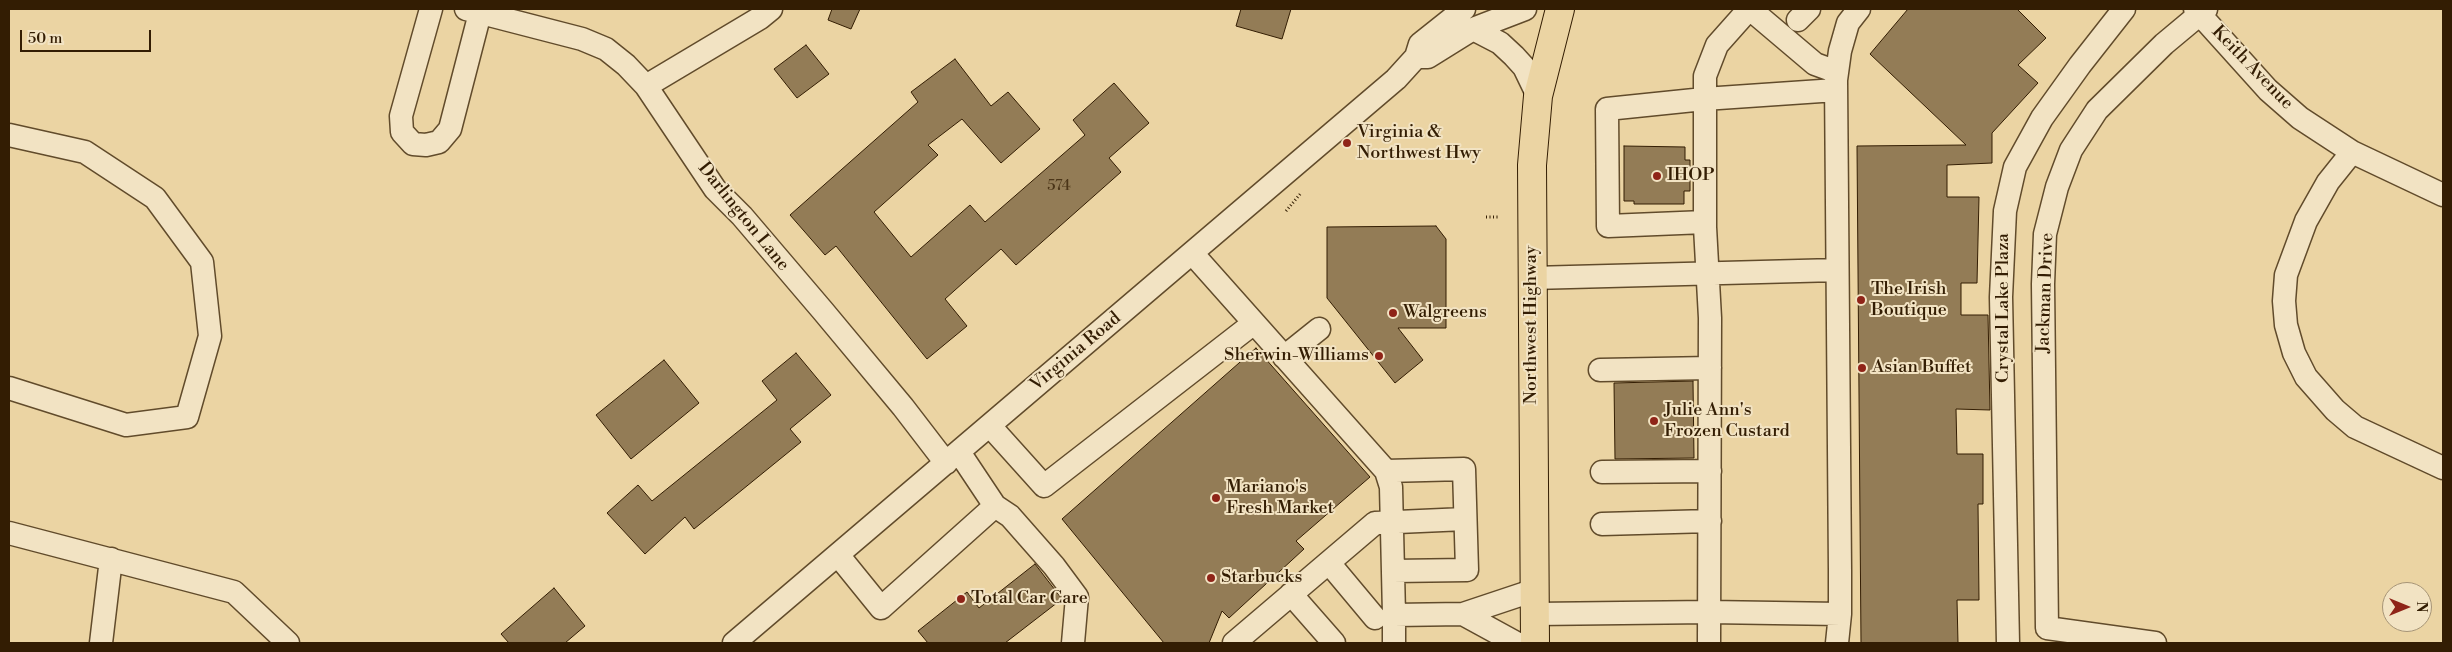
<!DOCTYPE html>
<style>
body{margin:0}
#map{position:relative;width:2452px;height:652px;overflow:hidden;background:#ebd4a3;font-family:"Libre Bodoni",serif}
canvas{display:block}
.frame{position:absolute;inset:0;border:10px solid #331d03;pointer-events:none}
.north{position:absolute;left:2382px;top:582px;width:50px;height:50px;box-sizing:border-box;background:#f2e3c3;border:1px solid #a69476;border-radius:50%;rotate:90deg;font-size:14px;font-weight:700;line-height:20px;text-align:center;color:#331d03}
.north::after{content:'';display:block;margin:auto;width:18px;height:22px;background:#8f2418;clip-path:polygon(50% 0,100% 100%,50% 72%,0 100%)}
.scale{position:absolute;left:20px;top:30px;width:131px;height:22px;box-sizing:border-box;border:2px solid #331d03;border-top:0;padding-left:6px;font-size:15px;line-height:18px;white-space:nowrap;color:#331d03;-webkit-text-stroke:4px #f2e3c3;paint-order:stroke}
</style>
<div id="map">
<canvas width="2452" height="652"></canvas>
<div class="frame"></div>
<div class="north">N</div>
<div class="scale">50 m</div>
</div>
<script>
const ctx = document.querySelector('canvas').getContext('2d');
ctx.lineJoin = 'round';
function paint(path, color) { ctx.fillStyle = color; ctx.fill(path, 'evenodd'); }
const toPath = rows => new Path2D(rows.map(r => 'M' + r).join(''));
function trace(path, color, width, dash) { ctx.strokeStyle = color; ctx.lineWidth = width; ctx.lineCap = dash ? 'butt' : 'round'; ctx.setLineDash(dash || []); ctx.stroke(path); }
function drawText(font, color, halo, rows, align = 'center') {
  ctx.font = font + ' "Libre Bodoni",serif'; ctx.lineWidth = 4; ctx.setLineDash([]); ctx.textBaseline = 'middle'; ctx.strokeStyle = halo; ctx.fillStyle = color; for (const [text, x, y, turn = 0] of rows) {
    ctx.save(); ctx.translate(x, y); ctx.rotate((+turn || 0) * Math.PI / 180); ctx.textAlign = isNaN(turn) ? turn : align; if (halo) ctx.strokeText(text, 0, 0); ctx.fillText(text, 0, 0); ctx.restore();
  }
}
const building = toPath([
 [832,9,860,9,851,29,828,20,832,9],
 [1241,9,1291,9,1282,39,1236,26,1241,9],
 [1908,9,2017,9,2046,38,2018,65,2038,83,1992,133,1992,163,1947,165,1947,197,1979,197,1977,283,1961,283,1961,315,1988,315,1990,410,1956,409,1957,454,1983,454,1983,504,1978,504,1979,600,1957,600,1958,643,1861,643,1857,146,1966,145,1870,54,1908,9],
 [806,45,829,74,797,98,774,69,806,45],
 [955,59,991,106,1008,92,1040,129,1001,163,962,119,928,145,938,155,874,212,911,257,970,205,985,222,1085,135,1073,120,1114,83,1149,123,1109,158,1121,172,1016,265,1001,249,945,299,967,326,927,359,836,246,825,255,790,215,918,102,911,92,955,59],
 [1624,146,1685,147,1685,160,1690,160,1690,191,1684,191,1684,204,1634,204,1634,201,1624,201,1624,146],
 [1436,226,1446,239,1446,328,1398,328,1423,360,1395,383,1327,298,1327,227,1436,226],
 [1256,348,1370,477,1296,541,1304,549,1229,618,1222,611,1209,643,1164,643,1062,519,1256,348],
 [796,353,831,395,790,429,801,442,694,529,685,517,645,554,607,513,638,485,652,501,777,400,762,381,796,353],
 [664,360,699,403,631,459,596,415,664,360],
 [1693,381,1694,458,1615,459,1614,383,1693,381],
 [1035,564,1062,599,1005,643,928,643,918,631,967,592,979,608,1035,564],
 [554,588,585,626,565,643,509,643,501,634,554,588]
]);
paint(building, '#937c56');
trace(building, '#331d03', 1);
const minor = toPath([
 [431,9,401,116,402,132,413,144,426,145,439,142,450,129,480,13],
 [466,9,582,39,606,49,626,65,646,86,715,189,742,216,823,311,903,407,946,463],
 [1750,9,1815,64,1837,72],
 [2195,9,2268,90,2300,118,2352,152,2443,195],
 [1798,20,1809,9],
 [1473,29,1500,43,1514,56,1524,67,1538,96],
 [1416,57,1428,57,1473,29,1525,9],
 [646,86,760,18,771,9],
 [9,135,85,152,155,198,202,262,210,336,187,417,126,425,9,388],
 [2352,152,2328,182,2306,221,2286,275,2284,301,2286,325,2294,353,2306,377,2335,410,2355,427,2443,468],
 [1705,222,1608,226,1607,109,1704,99,1836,90],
 [1192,253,1386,471,1391,487,1394,615,1463,614,1535,590],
 [1532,278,1837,270],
 [1284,357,1319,329],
 [1600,370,1710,368],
 [990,426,1044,486,1254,323],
 [1386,471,1464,469,1467,570,1393,571],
 [1602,472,1710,471],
 [995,506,1010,516,1054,566,1077,597,1073,643],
 [1602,524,1710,521],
 [9,533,234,592,288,643],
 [838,555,881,608,995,506,959,452],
 [1329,563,1375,618],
 [1291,594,1334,643],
 [1463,614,1516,643],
 [1535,614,1709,612,1840,614],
 [1394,615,1394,643],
 [101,643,111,559],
 [734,643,1396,79,1416,57,1420,44,1464,9],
 [1234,643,1375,523,1465,519],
 [1709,643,1710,318,1705,227,1705,76,1717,45,1749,9],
 [1837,643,1840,614,1840,570,1836,80,1840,51,1848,23,1859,9],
 [2008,643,2001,297,2005,211,2015,167,2042,118,2080,65,2124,9],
 [2155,643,2047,628,2043,284,2045,234,2057,187,2071,150,2097,110,2164,44,2206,9]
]);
const major = toPath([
 [1535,643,1532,165,1538,96,1560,9]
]);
trace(minor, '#614b2b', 25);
trace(major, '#331d03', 30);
trace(toPath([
 [1286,211,1301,193],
 [1486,217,1500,217]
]), '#331d03', 3, [1, 2.5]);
trace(minor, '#f2e3c3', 22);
trace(major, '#ebd4a3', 28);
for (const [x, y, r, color] of [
 [1347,143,5,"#8f2418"],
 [1657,176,5,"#8f2418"],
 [1861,300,5,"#8f2418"],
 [1393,313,5,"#8f2418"],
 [1379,356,5,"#8f2418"],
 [1862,368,5,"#8f2418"],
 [1654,421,5,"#8f2418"],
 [1216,498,5,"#8f2418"],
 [1211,578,5,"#8f2418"],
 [961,599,5,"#8f2418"]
]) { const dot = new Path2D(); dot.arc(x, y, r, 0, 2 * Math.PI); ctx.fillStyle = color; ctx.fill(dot); trace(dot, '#f2e3c3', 2); }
drawText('15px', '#4b3518', null, [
 ["574",1059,186]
]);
drawText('18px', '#331d03', '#f2e3c3', [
 ["Keith Avenue",2252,68,46],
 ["Darlington Lane",743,217,51],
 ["Jackman Drive",2046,293,-88],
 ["Crystal Lake Plaza",2004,308,-90],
 ["Northwest Highway",1532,325,-90],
 ["Virginia Road",1076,352,-40]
]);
drawText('18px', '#331d03', '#f2e3c3', [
 ["Virginia &",1357,133],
 ["Northwest Hwy",1357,154],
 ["IHOP",1667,176],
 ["The Irish",1871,290],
 ["Boutique",1871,311],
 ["Walgreens",1403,313],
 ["Sherwin-Williams",1369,356,"right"],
 ["Asian Buffet",1872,368],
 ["Julie Ann's",1664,411],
 ["Frozen Custard",1664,432],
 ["Mariano's",1226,488],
 ["Fresh Market",1226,509],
 ["Starbucks",1221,578],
 ["Total Car Care",971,599]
], 'left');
</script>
